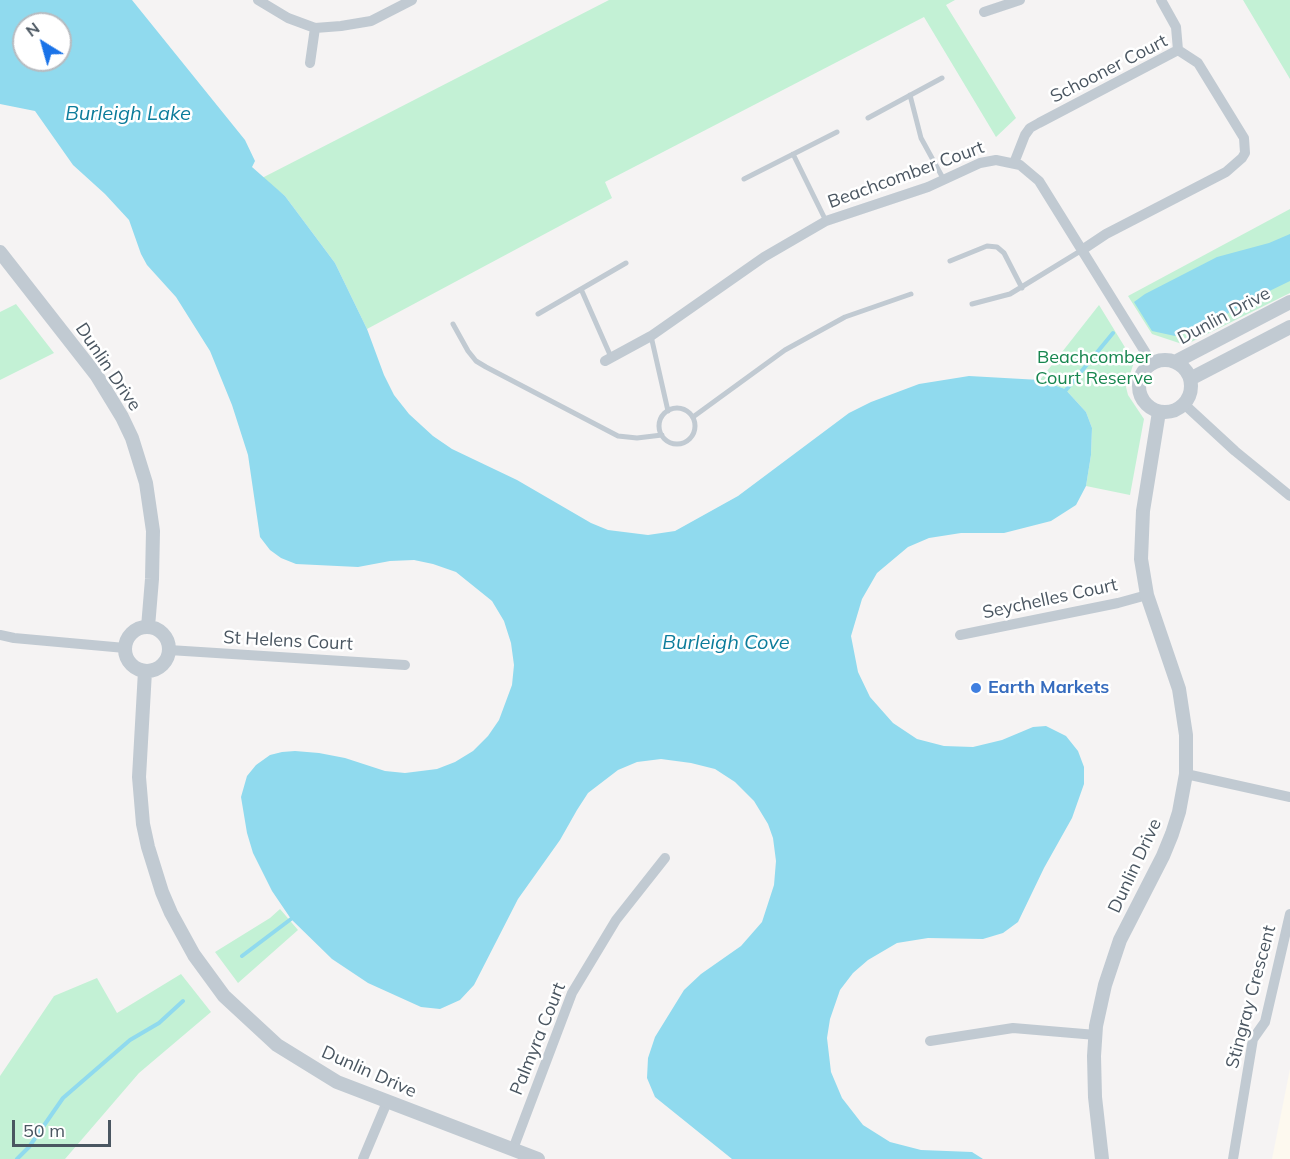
<!DOCTYPE html>
<style>
body{margin:0}
#map{position:relative;width:1290px;height:1159px;overflow:hidden;background:#f5f3f3;font-family:Mulish,sans-serif}
canvas{display:block}
.north{position:absolute;left:12px;top:12px;width:60px;height:60px;box-sizing:border-box;background:#fff;border:2px solid #b7bbc0;border-radius:50%;rotate:323deg;font-size:16px;font-weight:700;line-height:24px;text-align:center;color:#4a5661}
.north::after{content:'';display:block;margin:auto;width:21px;height:27px;background:#1a73e8;clip-path:polygon(50% 0,100% 100%,50% 72%,0 100%)}
.scale{position:absolute;left:12px;top:1120px;width:99px;height:27px;box-sizing:border-box;border:3px solid #4a5661;border-top:0;padding-left:8px;font-size:18px;line-height:21px;white-space:nowrap;color:#4a5661;-webkit-text-stroke:4px #fff;paint-order:stroke}
</style>
<div id="map">
<canvas width="1290" height="1159"></canvas>
<div class="north">N</div>
<div class="scale">50 m</div>
</div>
<script>
const ctx = document.querySelector('canvas').getContext('2d');
ctx.lineJoin = 'round';
function paint(path, color) { ctx.fillStyle = color; ctx.fill(path, 'evenodd'); }
const toPath = rows => new Path2D(rows.map(r => 'M' + r).join(''));
function trace(path, color, width, dash) { ctx.strokeStyle = color; ctx.lineWidth = width; ctx.lineCap = dash ? 'butt' : 'round'; ctx.setLineDash(dash || []); ctx.stroke(path); }
function drawText(font, color, halo, rows, align = 'center') {
  ctx.font = font + ' Mulish,sans-serif'; ctx.lineWidth = 5; ctx.setLineDash([]); ctx.textBaseline = 'middle'; ctx.strokeStyle = halo; ctx.fillStyle = color; for (const [text, x, y, turn = 0] of rows) {
    ctx.save(); ctx.translate(x, y); ctx.rotate((+turn || 0) * Math.PI / 180); ctx.textAlign = isNaN(turn) ? turn : align; if (halo) ctx.strokeText(text, 0, 0); ctx.fillText(text, 0, 0); ctx.restore();
  }
}
paint(toPath([
 [1290,1069,1290,1159,1272,1159]
]), '#fdf9ef');
paint(toPath([
 [609,0,955,0,946,5,1016,118,996,137,924,17,605,182,612,198,367,329,335,263,285,196,262,178],
 [1243,0,1290,0,1290,79],
 [1290,209,1290,293,1185,345,1152,334,1128,296],
 [16,304,54,353,0,380,0,312],
 [1099,305,1134,362,1126,387,1128,395,1144,419,1130,495,1086,486,1091,455,1092,428,1086,412,1065,389,1040,380],
 [280,909,298,930,238,983,215,952,270,918],
 [181,974,211,1012,139,1073,65,1159,0,1159,0,1076,54,996,97,978,117,1013]
]), '#c3f1d5');
paint(toPath([
 [0,0,132,0,245,140,255,161,252,167,285,196,335,263,367,329,384,375,394,395,409,414,433,436,452,449,517,480,591,523,608,530,648,535,675,531,738,496,849,413,871,402,919,384,969,376,1040,380,1065,389,1086,412,1092,428,1091,455,1086,486,1076,505,1051,521,1004,533,961,533,929,538,908,547,877,573,862,599,851,636,858,672,870,697,893,723,917,739,944,746,973,747,1002,740,1033,727,1046,726,1066,736,1078,751,1084,767,1084,784,1072,818,1044,868,1018,922,1003,933,983,939,928,938,897,943,868,960,853,973,840,990,830,1019,827,1038,831,1072,842,1098,863,1125,890,1142,921,1150,972,1152,983,1159,732,1159,655,1097,647,1078,648,1058,655,1037,684,990,701,974,741,946,762,922,774,885,776,861,773,838,768,824,754,801,735,782,715,769,691,763,661,759,637,762,618,770,588,793,577,810,560,840,518,899,474,985,460,1000,440,1009,421,1007,368,983,332,959,291,919,272,891,253,853,247,833,241,797,247,776,256,765,270,755,282,752,295,751,319,753,345,758,385,771,405,773,437,769,455,762,473,751,488,736,499,720,512,685,514,665,511,643,504,621,492,601,456,572,433,564,414,560,390,561,358,567,296,564,281,558,270,550,260,537,248,455,232,405,210,351,176,297,147,265,141,254,129,220,105,194,73,165,35,111,0,104],
 [24,24,60,24,60,60,24,60],
 [1290,234,1290,281,1253,299,1202,328,1175,336,1152,331,1134,302,1145,294,1217,257,1269,243]
]), '#90daee');
trace(toPath([
 [1066,390,1113,333],
 [242,956,291,919],
 [17,1159,29,1147,63,1098,130,1040,159,1023,183,1001]
]), '#90daee', 4);
trace(toPath([
 [910,95,921,138,944,180],
 [868,118,942,78],
 [793,154,826,221],
 [744,179,837,132],
 [950,261,987,246,997,247,1004,253,1022,288],
 [581,289,611,357],
 [972,304,1010,294,1082,250],
 [538,314,626,263],
 [453,324,468,351,476,361,486,367,618,436,637,438,662,435],
 [651,336,668,411],
 '659 426a18 18 0 1 1 36 0a18 18 0 1 1-36 0Z',
 [693,417,785,350,845,317,911,294]
]), '#c1cad2', 5);
trace(toPath([
 [258,0,288,18,315,28,341,26,371,21,412,0],
 [1161,0,1176,27,1178,50],
 [984,12,1020,0],
 [310,63,315,28],
 [1014,163,1025,135,1030,128,1039,123,1178,50,1198,63,1244,138,1245,153,1242,158,1226,172,1106,234,1082,250],
 [605,361,651,336,764,257,826,221,928,187,980,163,996,160,1020,165,1039,181,1152,363],
 [1184,404,1235,451,1290,496],
 [0,635,14,638,125,648],
 [960,635,1118,603,1147,595],
 [169,650,405,665],
 [1186,774,1290,797],
 [930,1041,1013,1028,1096,1035],
 [513,1149,572,993,616,920,665,858],
 [363,1159,387,1102],
 [1233,1159,1253,1039,1265,1022,1290,914]
]), '#c1cad2', 10);
trace(toPath([
 [0,252,97,376,122,417,132,438,146,483,153,531,152,579,148,627],
 '1139 386a26 26 0 1 1 52 0a26 26 0 1 1-52 0Z',
 [1175,362,1290,302],
 [1190,379,1290,327],
 '125 649a22 22 0 1 1 44 0a22 22 0 1 1-44 0Z',
 [145,671,139,777,143,824,148,847,162,892,171,913,194,955,224,996,277,1045,337,1082,538,1159],
 [1102,1159,1095,1097,1094,1056,1096,1026,1105,985,1120,940,1163,856,1172,834,1179,812,1186,774,1186,735,1179,689,1147,595,1141,559,1143,511,1159,412]
]), '#c1cad2', 14);
for (const [x, y, r, color] of [
 [976,688,6,"#3f7fe0"]
]) { const dot = new Path2D(); dot.arc(x, y, r, 0, 2 * Math.PI); ctx.fillStyle = color; ctx.fill(dot); trace(dot, '#fff', 2); }
drawText('18px', '#4a5661', '#fff', [
 ["Schooner Court",1109,69,-27],
 ["Beachcomber Court",906,175,-20],
 ["Dunlin Drive",1224,316,-28],
 ["Dunlin Drive",108,367,56],
 ["Seychelles Court",1050,599,-12],
 ["St Helens Court",288,641,3],
 ["Dunlin Drive",1135,866,-65],
 ["Stingray Crescent",1251,997,-75],
 ["Palmyra Court",538,1039,-68],
 ["Dunlin Drive",369,1072,24]
]);
drawText('18px', '#17864f', '#fff', [
 ["Beachcomber",1094,358],
 ["Court Reserve",1094,379]
]);
drawText('bold 18px', '#366cbe', '#fff', [
 ["Earth Markets",988,688]
], 'left');
drawText('italic 20px', '#0c7c9b', '#fff', [
 ["Burleigh Lake",128,114],
 ["Burleigh Cove",726,643]
]);
</script>
